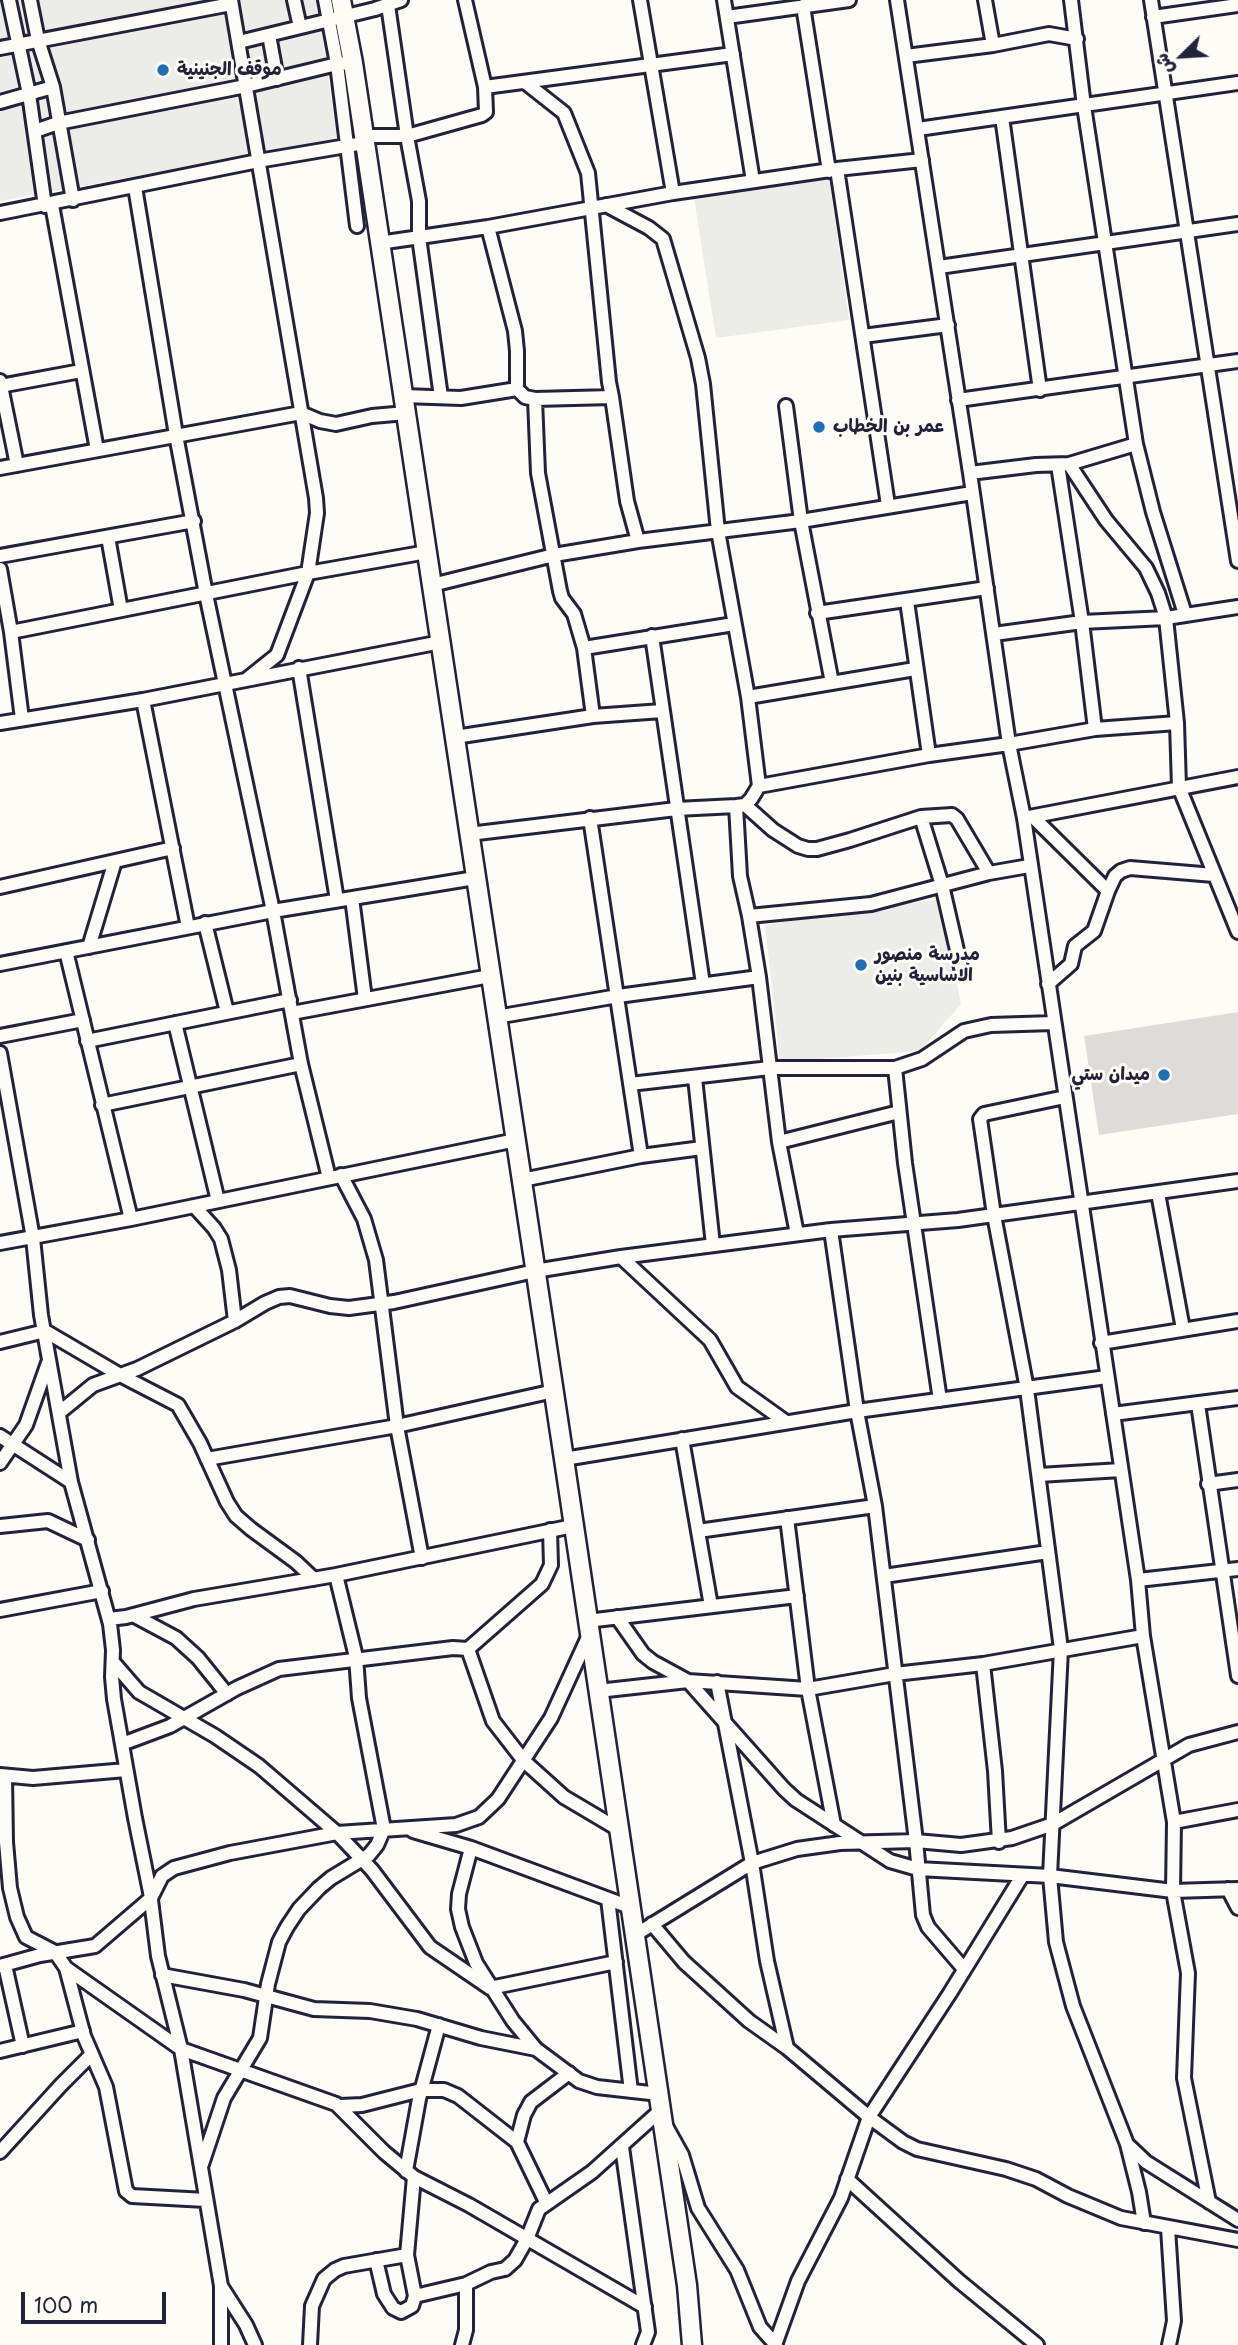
<!DOCTYPE html>
<meta charset="utf-8">
<style>
body{margin:0}
#map{position:relative;width:1238px;height:2345px;overflow:hidden;background:#fdfcf7;font-family:"Playpen Sans","Playpen Sans Arabic",sans-serif}
canvas{display:block}
.north{position:absolute;left:1147px;top:21px;width:70px;height:70px;-webkit-text-stroke:5px #fdfcf7;paint-order:stroke;rotate:246deg;font-size:19px;font-weight:700;line-height:28px;text-align:center;color:#22223b}
.north::after{content:'';display:block;margin:auto;width:24px;height:32px;background:#22223b;clip-path:polygon(50% 0,100% 100%,50% 72%,0 100%)}
.scale{position:absolute;left:21px;top:2292px;width:145px;height:32px;box-sizing:border-box;border:4px solid #22223b;border-top:0;padding-left:9px;font-size:21px;line-height:24px;white-space:nowrap;color:#22223b;-webkit-text-stroke:5px #fdfcf7;paint-order:stroke}
</style>
<div id="map">
<canvas width="1238" height="2345"></canvas>
<div class="north">ش</div>
<div class="scale">100 m</div>
</div>
<script>
const ctx = document.querySelector('canvas').getContext('2d');
ctx.lineJoin = 'round';
function paint(path, color) { ctx.fillStyle = color; ctx.fill(path, 'evenodd'); }
const toPath = rows => new Path2D(rows.map(r => 'M' + r).join(''));
function trace(path, color, width, dash) { ctx.strokeStyle = color; ctx.lineWidth = width; ctx.lineCap = dash ? 'butt' : 'round'; ctx.setLineDash(dash || []); ctx.stroke(path); }
function drawText(font, color, halo, rows, align = 'center') {
  ctx.font = font + ' "Playpen Sans","Playpen Sans Arabic",sans-serif'; ctx.lineWidth = 6; ctx.setLineDash([]); ctx.textBaseline = 'middle'; ctx.strokeStyle = halo; ctx.fillStyle = color; for (const [text, x, y, turn = 0] of rows) {
    ctx.save(); ctx.translate(x, y); ctx.rotate((+turn || 0) * Math.PI / 180); ctx.textAlign = isNaN(turn) ? turn : align; if (halo) ctx.strokeText(text, 0, 0); ctx.fillText(text, 0, 0); ctx.restore();
  }
}
paint(toPath([
 [0,0,317,0,337,139,0,201],
 [829,177,849,320,716,338,694,198],
 [940,899,961,1004,920,1051,780,1062,765,925]
]), '#ecece9');
paint(toPath([
 [1238,1012,1238,1114,1099,1135,1084,1036]
]), '#dddcdb');
const minor = toPath([
 [9,0,29,94,45,206],
 [30,0,38,40,53,87,73,200],
 [231,0,316,498,317,513,308,573,277,655,247,679],
 [294,0,300,27],
 [325,0,337,64,357,226],
 [640,0,673,193],
 [724,0,753,181],
 [897,0,970,473,1009,744,1024,818,1138,1580,1143,1636,1174,1822,1173,1891,1188,1973,1184,2078,1209,2202],
 [985,0,993,45],
 [1071,0,1084,106,1136,444,1153,512,1185,614],
 [1151,0,1238,561],
 [803,6,829,171],
 [727,17,849,0],
 [1153,17,1238,5],
 [269,35,277,79],
 [239,42,375,9,401,0],
 [0,48,231,4],
 [906,56,993,45,1049,34,1077,39],
 [526,83,564,113,588,173,609,382,612,397],
 [485,87,733,54],
 [0,102,53,87],
 [1002,117,1040,390],
 [918,129,1238,83],
 [35,131,58,123,246,86,337,64,353,63],
 [364,136,407,136,388,5],
 [837,169,888,505],
 [135,187,176,435,206,594,273,911,301,1064,329,1178],
 [52,205,97,450],
 [606,205,649,228,663,239,698,358,703,384,718,531,748,697,759,786],
 [0,213,258,161,364,143],
 [488,227,515,331,517,351,517,389],
 [379,243,488,227,673,193,837,169,922,160],
 [939,267,1238,224],
 [863,336,948,325],
 [0,381,17,465],
 [0,386,81,371],
 [403,396,461,398,517,389,525,397,535,399,612,397,627,501,638,541],
 [441,397,419,237,419,201,407,136,482,115,486,112,485,87,465,0],
 [535,399,538,473,560,591,562,598,574,614,584,648,593,716],
 [958,400,1238,361],
 [786,406,801,521,832,683],
 [1069,464,1106,520,1146,568,1158,593,1166,618,1177,723,1179,787,1238,932],
 [1058,465,1082,622,1095,729],
 [0,468,301,413,320,421,336,424,372,416,406,413],
 [970,473,1036,465,1069,464,1136,444],
 [108,537,121,610],
 [0,556,194,521],
 [0,569,11,632,22,719],
 [432,585,554,555,638,541,801,521,972,493],
 [907,601,929,755],
 [817,613,987,588],
 [11,632,308,573,427,552],
 [994,634,1082,622,1166,618,1238,607],
 [652,636,703,984],
 [584,648,734,624],
 [299,668,337,900],
 [748,697,915,669],
 [143,700,188,927],
 [0,723,143,700,441,642],
 [455,737,593,716,662,711],
 [745,805,773,830,798,846,808,849,817,849,850,840,921,817,952,815,957,819,989,873],
 [736,806,740,876,749,916,759,977,779,1142,797,1234],
 [921,817,942,885,962,972],
 [1033,817,1108,891],
 [590,818,641,1156],
 [1024,818,1238,777],
 [469,834,676,809,736,806,745,805,751,799,759,786,929,755,1009,744,1095,729,1177,723],
 [0,887,173,848],
 [352,898,365,999],
 [749,916,871,904,989,873,1029,866],
 [205,923,227,1012],
 [89,947,115,861],
 [66,951,131,1219],
 [0,964,273,911,475,878],
 [1048,984,1071,964,1075,946,1094,931,1108,891,1115,876,1121,871,1130,868,1214,875],
 [292,1013,490,976],
 [496,1017,618,996,759,977],
 [175,1023,218,1201],
 [0,1036,83,1020],
 [87,1041,290,1000],
 [0,1053,33,1238,41,1315,71,1482,110,1624,113,1650,112,1677,114,1699,135,1818,150,1892,158,1956,181,2049,221,2286,221,2345],
 [895,1068,905,1163,940,1400],
 [695,1078,713,1245],
 [630,1084,770,1068,895,1068,922,1059,964,1031,991,1025,1053,1023],
 [1065,1097,984,1114,980,1119,994,1215,1027,1389,1061,1649,1050,1876,1056,1942,1073,2006,1127,2144,1139,2192,1144,2223],
 [102,1105,301,1064],
 [779,1142,899,1112],
 [341,1175,364,1219,376,1260,397,1426,422,1558],
 [522,1180,641,1156,702,1148],
 [1158,1193,1183,1329],
 [194,1206,214,1228,221,1239,229,1270,235,1321],
 [831,1230,857,1411,875,1506,916,1841,923,1915,928,1927,964,1969],
 [0,1243,131,1219,516,1140],
 [621,1257,710,1340,737,1387,786,1422],
 [0,1342,45,1331,120,1375,178,1405,200,1443,227,1502,236,1516,251,1529,296,1562,314,1579],
 [1101,1343,1238,1321],
 [1198,1404,1238,1676],
 [60,1412,93,1385,137,1369,235,1321,265,1303,279,1297,290,1296,330,1306,349,1308,394,1302,535,1271,621,1257,831,1230,958,1220,1238,1181],
 [1113,1414,1238,1398],
 [0,1436,71,1482],
 [682,1439,711,1606],
 [207,1459,397,1426,554,1391],
 [564,1459,857,1411,1107,1377],
 [0,1463,26,1425,48,1363],
 [1039,1475,1121,1470],
 [1208,1484,1238,1480],
 [787,1518,808,1689,834,1825],
 [0,1526,48,1521,88,1540],
 [698,1531,875,1506],
 [884,1576,1048,1552],
 [1138,1580,1238,1569],
 [0,1610,102,1591],
 [133,1615,176,1638,198,1658,227,1694],
 [617,1617,643,1654,653,1662,688,1681,784,1789,796,1800,890,1861,918,1869,1050,1876,1173,1891,1238,1889],
 [109,1619,126,1617,194,1599,336,1575,573,1526],
 [587,1621,797,1596],
 [468,1649,493,1721,524,1761,564,1797,618,1829],
 [113,1662,139,1692,215,1736,259,1766,337,1833,372,1870,430,1947,490,1988,616,1962],
 [983,1664,995,1771,999,1842],
 [717,1682,752,1863,767,1961,787,2048,869,2117,903,2142,917,2149,1006,2169,1036,2179,1068,2196,1121,2218,1238,2240],
 [598,1691,688,1681,808,1689,895,1674,983,1664,1143,1636],
 [122,1744,170,1726,237,1688,279,1669,453,1648,468,1649,542,1584,551,1565,550,1530],
 [0,1775,33,1778,126,1770],
 [5,1776,6,1842,10,1888,17,1917,26,1937,55,1952,66,1968,84,2036,106,2087,126,2191,132,2196,206,2200],
 [1174,1822,1238,1810],
 [413,1831,471,1848,630,1907],
 [471,1848,459,1894,458,1909,462,1927,476,1963,513,2021,536,2049,579,2081,597,2087,659,2094],
 [1228,1889,1238,1908],
 [608,1899,631,2091],
 [652,1924,684,1962,749,2021,787,2048],
 [635,1935,752,1863,797,1849,840,1843,916,1841,961,1845,1012,1838,1053,1824,1189,1745,1238,1732],
 [5,1965,23,2046],
 [0,1966,40,1955,95,1946,151,1898,162,1876,174,1868,230,1853,337,1833,456,1825,479,1817,498,1799,551,1718,589,1635],
 [66,1968,181,2049,336,2104,384,2152,414,2177,469,2205,645,2307],
 [162,1975,244,1990,314,2009,370,2011,417,2019,481,2038,536,2049],
 [0,2051,83,2031],
 [340,2106,362,2105,421,2090,444,2090,458,2096,517,2142,546,2202],
 [667,2128,682,2155,698,2208,737,2270,760,2327,776,2345],
 [517,2142,524,2115,531,2102,569,2073],
 [1127,2144,1146,2162,1238,2220],
 [622,2147,648,2332,643,2345],
 [0,2152,61,2085,91,2055],
 [202,2164,224,2098,260,2038,268,1984,279,1942,287,1927,299,1909,319,1888,331,1878,369,1855,377,1845,384,1829,359,1698,356,1657,336,1575],
 [406,2171,419,2099,439,2025],
 [847,2179,959,2281,1037,2345],
 [1168,2228,1174,2321,1169,2345],
 [376,2260,384,2294,393,2308,401,2312,412,2306,415,2296,407,2255,414,2177],
 [221,2286,246,2325,255,2345],
 [415,2296,466,2284,491,2272,505,2269,515,2260,527,2239,539,2209,592,2172,661,2110],
 [310,2345,312,2306,324,2279,335,2270,344,2266,407,2255],
 [462,2345,466,2330,466,2284],
 [775,2345,798,2281,841,2198,869,2117,950,1993,1022,1876]
]);
const highway = toPath([
 [341,0,353,63,564,1459,687,2285,692,2345]
]);
trace(minor, '#22223b', 18);
trace(highway, '#22223b', 23);
trace(minor, '#fdfcf7', 12);
trace(highway, '#fdfcf7', 18);
for (const [x, y, r, color] of [
 [163,70,7,"#1f6fb2"],
 [819,427,7,"#1f6fb2"],
 [861,965,7,"#1f6fb2"],
 [1164,1075,7,"#1f6fb2"]
]) { const dot = new Path2D(); dot.arc(x, y, r, 0, 2 * Math.PI); ctx.fillStyle = color; ctx.fill(dot); trace(dot, '#fdfcf7', 2.5); }
drawText('bold 18px', '#22223b', '#fdfcf7', [
 ["موقف الجنينية",177,70],
 ["عمر بن الخطاب",833,427],
 ["مدرسة منصور",875,955],
 ["الاساسية بنين",875,976],
 ["ميدان ستي",1150,1075,"right"]
], 'left');
</script>
